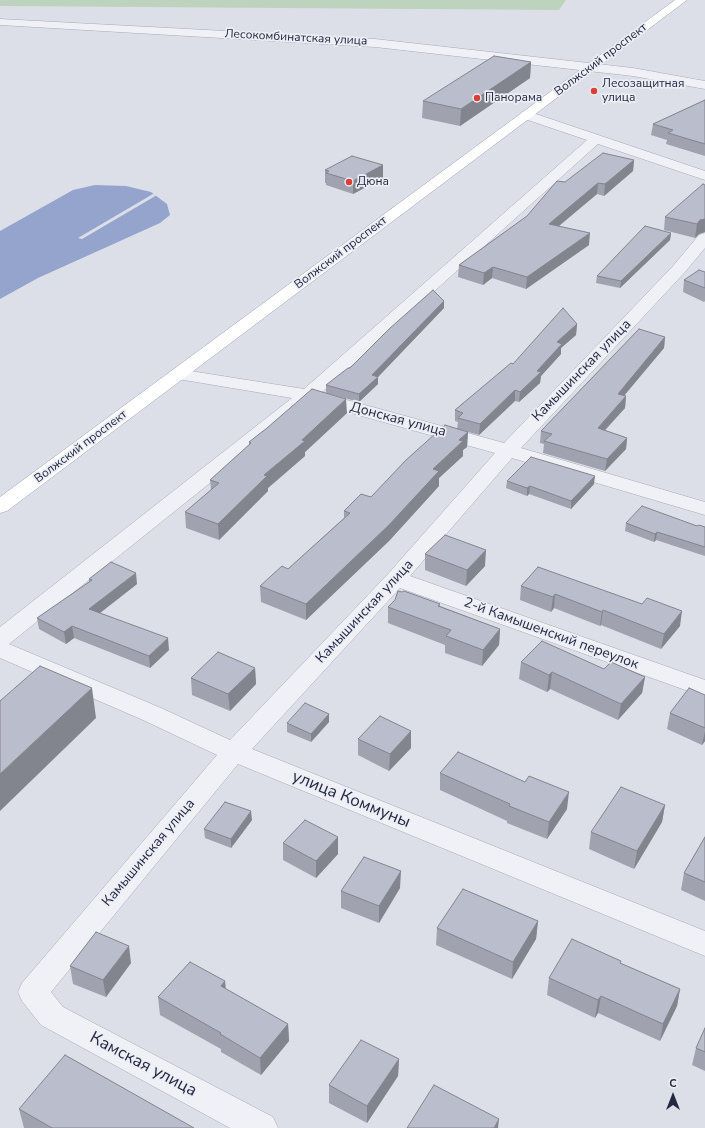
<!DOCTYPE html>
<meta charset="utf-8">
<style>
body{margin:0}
#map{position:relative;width:705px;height:1128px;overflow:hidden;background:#dddfe8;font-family:"Nunito Sans",sans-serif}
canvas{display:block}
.north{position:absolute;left:653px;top:1076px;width:40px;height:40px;-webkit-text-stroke:3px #eceef6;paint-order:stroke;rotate:0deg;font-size:11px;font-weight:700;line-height:16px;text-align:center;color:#252940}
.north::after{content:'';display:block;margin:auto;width:14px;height:18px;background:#252940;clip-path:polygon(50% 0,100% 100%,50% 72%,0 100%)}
</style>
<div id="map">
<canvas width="705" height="1128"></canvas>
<div class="north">С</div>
</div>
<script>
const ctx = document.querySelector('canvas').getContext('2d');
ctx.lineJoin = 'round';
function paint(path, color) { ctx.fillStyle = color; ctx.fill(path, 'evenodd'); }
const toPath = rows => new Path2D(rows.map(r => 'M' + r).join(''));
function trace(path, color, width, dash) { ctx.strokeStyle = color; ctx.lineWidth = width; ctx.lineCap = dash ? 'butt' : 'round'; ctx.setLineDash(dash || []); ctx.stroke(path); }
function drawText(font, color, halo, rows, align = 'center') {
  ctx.font = font + ' "Nunito Sans",sans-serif'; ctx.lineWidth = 3.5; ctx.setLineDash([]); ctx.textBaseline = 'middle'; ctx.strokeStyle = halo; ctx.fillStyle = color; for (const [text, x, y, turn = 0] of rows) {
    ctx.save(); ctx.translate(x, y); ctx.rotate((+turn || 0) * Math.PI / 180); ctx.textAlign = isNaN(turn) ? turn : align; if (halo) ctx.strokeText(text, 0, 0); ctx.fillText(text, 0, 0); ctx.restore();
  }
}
paint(toPath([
 [0,0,566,0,559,10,0,6]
]), '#bed3bd');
paint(toPath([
 [95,185,126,186,151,192,167,204,170,215,160,223,38,278,0,299,0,231,73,190]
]), '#94a4cc');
paint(toPath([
 [153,194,157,195,82,239,78,238]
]), '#dddfe8');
const minor = toPath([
 [0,19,375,39,633,68,705,81,705,89,633,76,375,47,0,25,0,19],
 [527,111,705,171,705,180,598,144,321,393,504,443,673,266,699,235,705,233,705,248,685,272,521,448,705,502,705,515,512,458,410,576,705,680,705,697,400,588,252,749,705,931,705,956,238,764,51,992,63,1007,273,1117,278,1128,230,1128,41,1025,22,1001,18,992,22,983,217,755,143,720,0,658,0,627,292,398,172,378,169,374,172,370,178,369,304,389,587,140,522,118,520,115,522,112,527,111],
 [311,402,495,453,388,574,230,740,161,708,9,644,311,402]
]);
const major = toPath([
 [675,0,687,0,7,511,0,513,0,497,675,0]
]);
trace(minor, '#a6a8b6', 1);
trace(major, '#9ba0b5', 1);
paint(minor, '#f0f1f6');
paint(major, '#fff');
paint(toPath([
 [531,62,530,78,460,126,422,118,423,101],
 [705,100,705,156,666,144,667,140,651,135,653,124],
 [634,160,633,171,604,196,597,194,559,226,589,245,526,289,492,278,483,285,458,277,459,265,527,216,565,182],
 [383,165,383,178,353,194,326,185,326,183,325,183,325,170],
 [705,185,705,232,699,234,695,238,664,230,665,217],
 [671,233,670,240,620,288,596,283,597,276],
 [705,272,705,301,704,302,683,292,684,280],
 [444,301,444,308,378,377,378,384,359,402,326,393,326,385],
 [577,324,576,335,561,348,561,354,541,376,540,383,519,402,515,401,479,435,457,429,458,422,455,421,455,410,513,364],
 [665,337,664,348,624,396,626,396,625,408,605,430,627,438,626,449,605,471,543,453,544,444,540,443,541,431],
 [347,413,305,452,305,456,268,488,268,491,219,540,186,528,185,512,211,490,210,480,249,445,249,442],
 [468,432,467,447,463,450,463,456,439,478,439,486,389,541,306,620,261,602,260,586,288,569,344,518,344,511,371,497],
 [507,481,594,484,571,509,529,494,527,496,506,488],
 [626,523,705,527,705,556,656,540,654,542,625,531],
 [425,554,485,566,466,586,425,570],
 [538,567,680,626,661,649,601,625,600,626,554,608,551,612,520,600,521,586],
 [89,579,137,584,100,613,169,650,150,668,74,638,66,644,39,629,37,618,89,582],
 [440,604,440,606,500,629,499,645,482,666,445,653,445,645,388,623,388,607],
 [521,662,604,669,645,677,642,693,618,720,550,689,547,692,519,679],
 [255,668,256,684,230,711,192,695,191,678],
 [705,695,705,741,702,745,667,729,670,713],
 [329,714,329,722,311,742,287,732,287,723],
 [358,739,411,748,389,771,358,755],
 [440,773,567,809,547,839,507,823,507,821,440,790],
 [665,805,662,822,634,869,589,849,591,832],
 [252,820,231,848,205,838,204,829],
 [705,837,705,901,681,890,684,873],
 [283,843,338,854,316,878,283,860],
 [400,888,379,923,341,908,341,891],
 [538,921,536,939,512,979,436,945,437,928],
 [131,963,106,997,73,984,70,966],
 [620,963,680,989,677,1006,660,1041,598,1013,595,1018,547,995,549,978],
 [225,981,226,989,288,1024,289,1041,261,1075,221,1052,221,1049,160,1015,158,997],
 [705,1028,705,1071,692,1065,696,1048],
 [399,1059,398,1076,367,1123,329,1103,329,1085],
 [19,1109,194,1128,24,1128]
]), '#a0a3af');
paint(toPath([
 [531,62,530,78,460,126,461,109],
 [634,160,633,171,604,196,605,184],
 [383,165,383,178,353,194,353,181],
 [598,183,597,194,548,235,549,224],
 [705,219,705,232,699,234,695,238,697,224,700,220],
 [590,233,589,245,526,289,527,277],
 [671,233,670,240,620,288,621,281],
 [493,267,492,278,483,285,484,273],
 [444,301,444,308,378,377,378,384,359,402,359,394,372,375],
 [577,324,576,335,561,348,561,354,541,376,540,383,519,402,520,392,557,342],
 [665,337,664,348,616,405,618,394],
 [515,390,515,401,479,435,480,424],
 [626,396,625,408,596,440,598,428],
 [346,399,347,413,305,452,305,456,268,488,268,491,219,540,218,524,264,475],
 [468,432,467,447,463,450,463,456,439,478,439,486,389,541,306,620,306,604,433,469,459,440],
 [627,438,626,449,605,471,607,459],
 [595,476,594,484,571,509,571,501],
 [530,486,529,494,527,496,527,488],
 [657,532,656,540,654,542,655,534],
 [486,550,485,566,466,586,467,570],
 [136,573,137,584,91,620,89,609],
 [555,594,554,608,551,612,553,597],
 [603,610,601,625,600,626,602,612],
 [682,611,680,626,661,649,664,634],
 [72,626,74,638,66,644,64,632],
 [500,629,499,645,482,666,483,650],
 [168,638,169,650,150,668,149,656],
 [255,668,256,684,230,711,228,694],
 [552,672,550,689,547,692,549,675],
 [645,677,642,693,618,720,621,704],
 [92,688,96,718,0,811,0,774],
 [329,714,329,722,311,742,311,734],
 [411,731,411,748,389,771,390,754],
 [705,731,705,741,702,745],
 [569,792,567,809,547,839,549,822],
 [665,805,662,822,634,869,637,851],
 [251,811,252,820,231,848,231,839],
 [338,837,338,854,316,878,316,861],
 [401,871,400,888,379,923,379,906],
 [538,921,536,939,512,979,513,962],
 [129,946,131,963,106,997,103,980],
 [225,981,226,998,221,986],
 [680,989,677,1006,660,1041,663,1024],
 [601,996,598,1013,595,1018,598,1000],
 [288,1024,289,1041,261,1075,260,1058],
 [399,1059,398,1076,367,1123,367,1106],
 [499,1119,498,1128,494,1128]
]), '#82848e');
const building = toPath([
 [494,56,531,62,461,109,423,101,494,56],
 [705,100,705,144,668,133,673,130,653,124,705,100],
 [603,153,634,160,605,184,598,183,549,224,590,233,527,277,493,267,484,273,459,265,527,216,557,181,565,182,603,153],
 [352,156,383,165,353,181,326,173,329,171,325,170,352,156],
 [703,184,705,185,705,219,700,220,697,224,665,217,703,184],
 [645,226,671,233,621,281,597,276,645,226],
 [699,270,705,272,705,288,684,280,699,270],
 [433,290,444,301,372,375,378,377,359,394,326,385,348,368,350,368,389,329,433,290],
 [563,308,577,324,557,342,562,344,537,371,541,372,520,392,515,390,480,424,458,418,463,413,455,410,511,363,513,364,563,308],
 [639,329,665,337,618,394,626,396,598,428,627,438,607,459,544,441,552,434,541,431,639,329],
 [312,389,346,399,302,440,305,441,264,475,267,476,218,524,185,512,219,483,210,480,251,443,249,442,267,428,312,389],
 [445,425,468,432,459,440,463,441,433,469,439,471,389,525,306,604,260,586,282,566,288,569,350,513,344,511,361,494,371,497,406,460,445,425],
 [531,457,595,476,571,501,530,486,527,488,507,481,531,457],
 [642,506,697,526,699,525,705,527,705,547,657,532,655,534,626,523,642,506],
 [445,535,486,550,467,570,425,554,445,535],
 [111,562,136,573,89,609,168,638,149,656,72,626,64,632,37,618,92,580,89,579,111,562],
 [538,567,642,604,647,598,682,611,664,634,603,610,602,612,555,594,553,597,521,586,538,567],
 [398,591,402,592,404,591,440,604,438,606,500,629,483,650,446,636,451,630,388,607,395,600,398,591],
 [542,641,604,669,611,662,645,677,621,704,552,672,549,675,521,662,542,641],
 [218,652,255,668,228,694,191,678,218,652],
 [40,666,92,688,0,774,0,701,40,666],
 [689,688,705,695,705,728,670,713,689,688],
 [305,703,329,714,311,734,287,723,305,703],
 [380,716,411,731,390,754,358,739,380,716],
 [458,752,525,782,529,776,569,792,549,822,509,806,510,804,440,773,458,752],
 [621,787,665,805,637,851,591,832,621,787],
 [225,802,251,811,231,839,204,829,225,802],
 [305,820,338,837,316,861,283,843,305,820],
 [705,837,705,882,684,873,705,837],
 [364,857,401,871,379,906,341,891,364,857],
 [463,889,538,921,513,962,437,928,463,889],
 [96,932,129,946,103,980,70,966,96,932],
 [572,939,621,961,620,963,680,989,663,1024,601,996,598,1000,549,978,572,939],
 [190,962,225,981,221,986,288,1024,260,1058,220,1034,221,1033,158,997,190,962],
 [705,1028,705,1052,696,1048,705,1028],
 [361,1040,399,1059,367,1106,329,1085,361,1040],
 [65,1055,194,1128,52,1128,19,1109,65,1055],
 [434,1085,499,1119,494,1128,407,1128,434,1085]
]);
paint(building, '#babdcb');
trace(building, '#82848e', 1);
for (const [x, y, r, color] of [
 [594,91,4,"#d93f36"],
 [477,98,4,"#d93f36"],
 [349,182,4,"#d93f36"]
]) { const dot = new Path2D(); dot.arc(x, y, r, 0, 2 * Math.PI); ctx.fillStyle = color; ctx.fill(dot); trace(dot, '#eceef6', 1.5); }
drawText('12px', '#252940', '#eceef6', [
 ["Лесокомбинатская улица",296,38,3],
 ["Волжский проспект",601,60,-37],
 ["Волжский проспект",341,253,-37],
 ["Волжский проспект",81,447,-37]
]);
drawText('12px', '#252940', '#eceef6', [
 ["Лесозащитная",602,84],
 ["улица",602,98],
 ["Панорама",485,98],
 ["Дюна",357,182]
], 'left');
drawText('14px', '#252940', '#eceef6', [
 ["Камышинская улица",582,371,-46],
 ["Донская улица",398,420,15],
 ["Камышинская улица",365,612,-47],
 ["2-й Камышенский переулок",551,634,20],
 ["Камышинская улица",149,853,-50]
]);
drawText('17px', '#252940', '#eceef6', [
 ["улица Коммуны",351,800,22],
 ["Камская улица",143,1065,28]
]);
</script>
